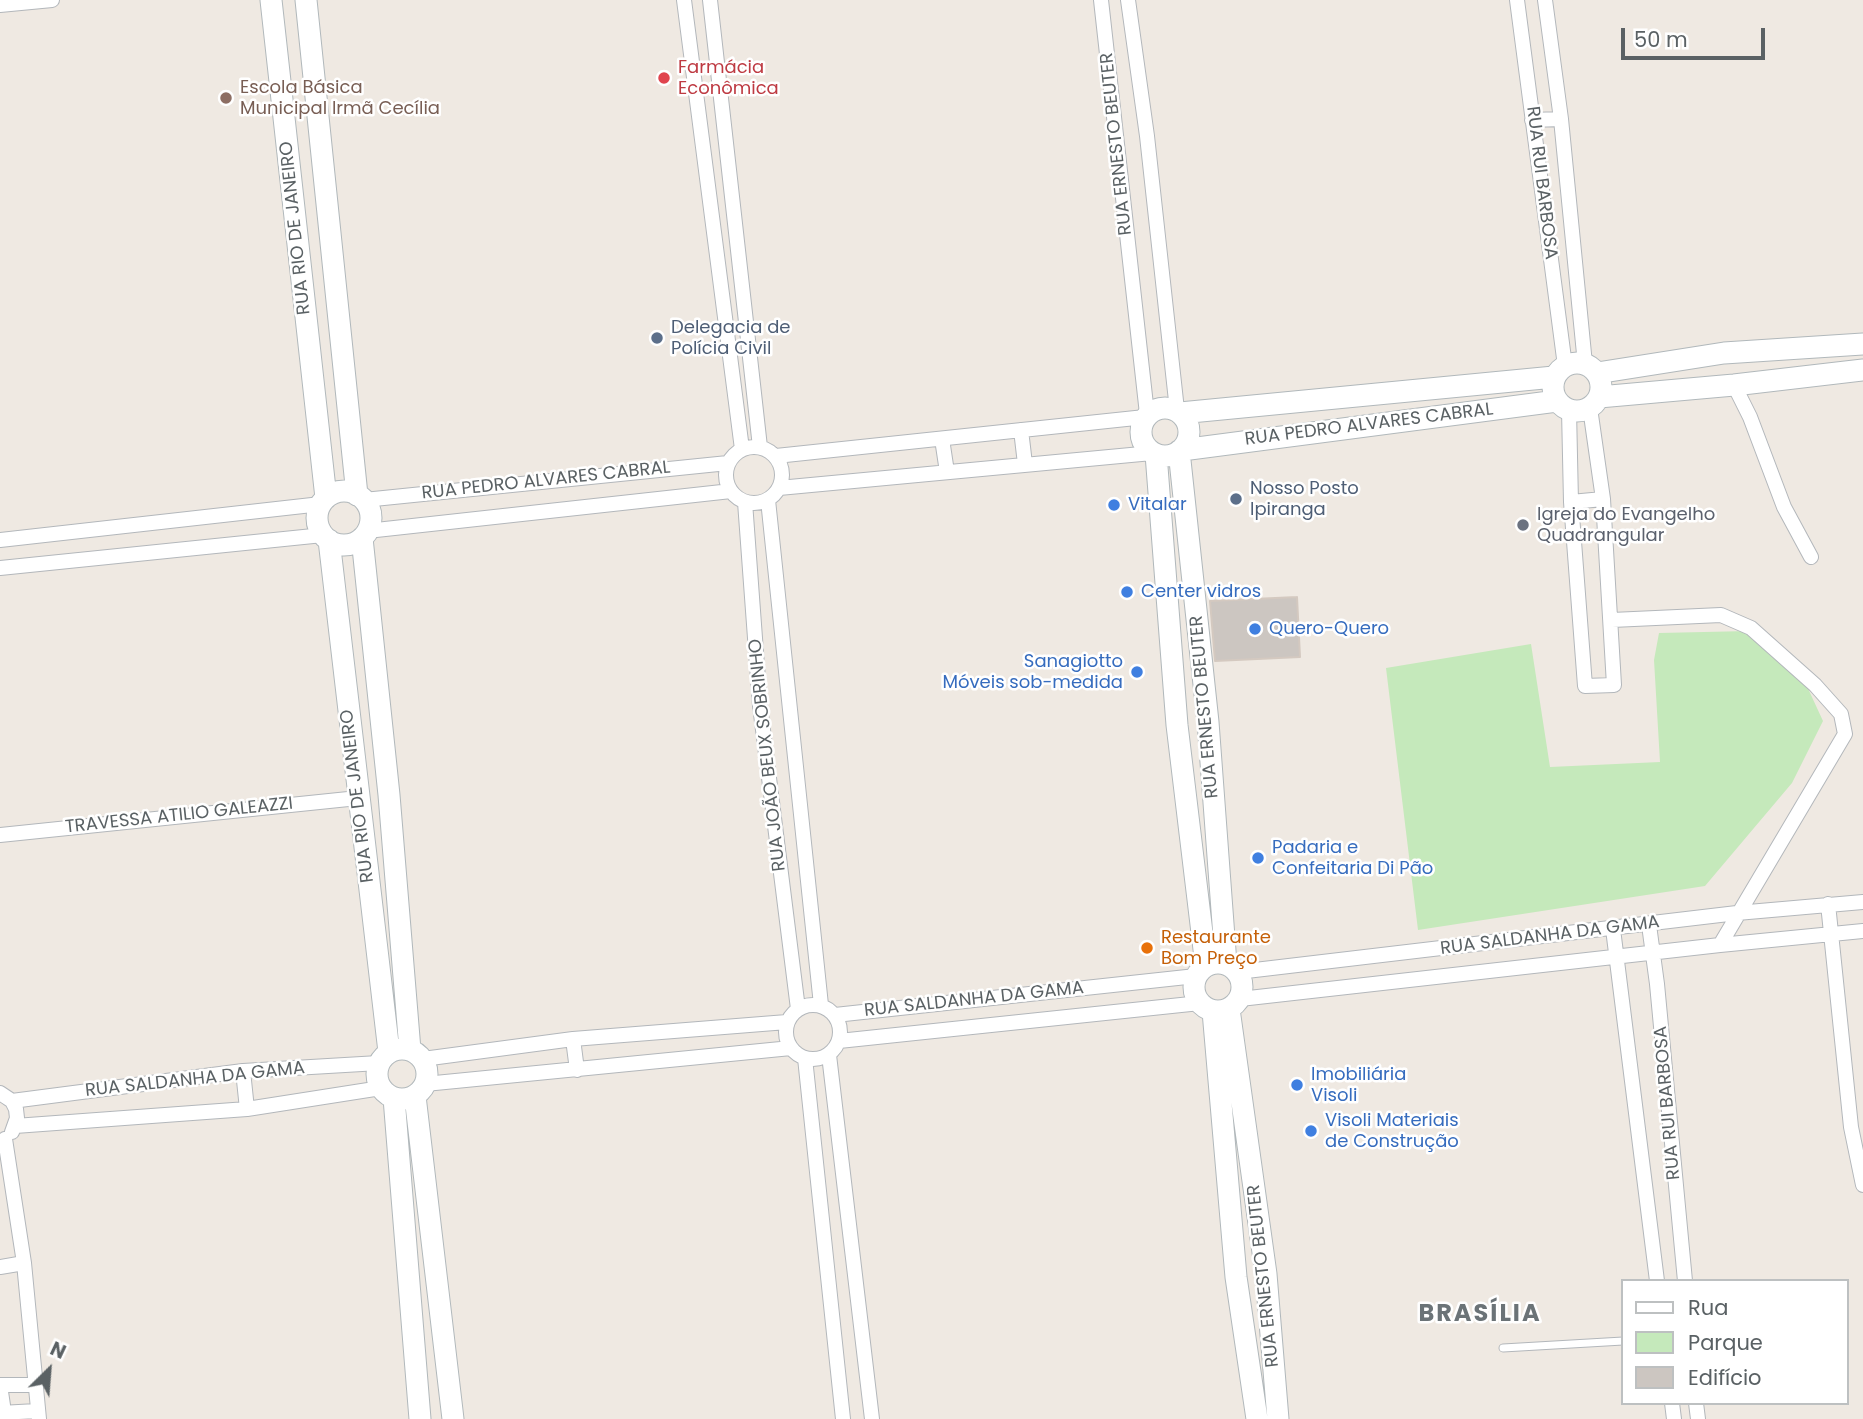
<!DOCTYPE html>
<meta charset="utf-8">
<style>
body{margin:0}
#map{position:relative;width:1863px;height:1419px;overflow:hidden;background:#efe9e2;font-family:Poppins,sans-serif}
canvas{display:block}
.legend{position:absolute;left:1621px;top:1279px;width:228px;height:126px;box-sizing:border-box;background:#fff;border:2px solid #bdc0c1;margin:0;padding:9px 12px;list-style:none;font-size:21px;color:#5a6164}
.legend li{display:flex;align-items:center;gap:14px;height:35px}
.legend b{width:35px;border:2px solid #bdc0c1}
.north{position:absolute;left:14px;top:1335px;width:70px;height:70px;-webkit-text-stroke:5px #fff;paint-order:stroke;rotate:25deg;font-size:19px;font-weight:700;line-height:28px;text-align:center;color:#5a6164}
.north::after{content:'';display:block;margin:auto;width:24px;height:32px;background:#5a6164;clip-path:polygon(50% 0,100% 100%,50% 72%,0 100%)}
.scale{position:absolute;left:1621px;top:28px;width:144px;height:32px;box-sizing:border-box;border:4px solid #5a6164;border-top:0;padding-left:9px;font-size:21px;line-height:24px;white-space:nowrap;color:#5a6164;-webkit-text-stroke:5px #fff;paint-order:stroke}
</style>
<div id="map">
<canvas width="1863" height="1419"></canvas>
<ul class="legend">
<li><b style="height:9px;background:#fff"></b>Rua</li>
<li><b style="height:19px;background:#c5e9bb"></b>Parque</li>
<li><b style="height:19px;background:#ccc6c1"></b>Edifício</li>
</ul>
<div class="north">N</div>
<div class="scale">50 m</div>
</div>
<script>
const ctx = document.querySelector('canvas').getContext('2d');
ctx.lineJoin = 'round';
function paint(path, color) { ctx.fillStyle = color; ctx.fill(path, 'evenodd'); }
const toPath = rows => new Path2D(rows.map(r => 'M' + r).join(''));
function trace(path, color, width, dash) { ctx.strokeStyle = color; ctx.lineWidth = width; ctx.lineCap = dash ? 'butt' : 'round'; ctx.setLineDash(dash || []); ctx.stroke(path); }
function drawText(font, color, halo, rows, align = 'center') {
  ctx.font = font + ' Poppins,sans-serif'; ctx.lineWidth = 5; ctx.setLineDash([]); ctx.textBaseline = 'middle'; ctx.strokeStyle = halo; ctx.fillStyle = color; for (const [text, x, y, turn = 0] of rows) {
    ctx.save(); ctx.translate(x, y); ctx.rotate((+turn || 0) * Math.PI / 180); ctx.textAlign = isNaN(turn) ? turn : align; if (halo) ctx.strokeText(text, 0, 0); ctx.fillText(text, 0, 0); ctx.restore();
  }
}
paint(toPath([
 [1749,631,1805,682,1823,721,1792,783,1705,886,1418,930,1386,668,1531,644,1550,767,1660,762,1654,660,1659,633]
]), '#c5e9bb');
const building = toPath([
 [1297,597,1300,657,1215,661,1210,601,1297,597]
]);
paint(building, '#ccc6c1');
trace(building, '#d4c9c0', 2);
const lane = toPath([
 [1503,1348,1623,1341]
]);
const street = toPath([
 [684,0,742,449],
 [710,0,760,447],
 [1101,0,1147,414],
 [1128,0,1147,136,1177,410],
 [1517,0,1565,366],
 [1545,0,1561,119,1585,364],
 [0,5,52,0],
 [1532,120,1561,119],
 [1734,385,1750,417,1784,507,1811,557],
 [1569,410,1571,502,1585,686,1614,685,1603,499,1590,408],
 [1021,430,1025,464],
 [942,439,947,472],
 '726 475a28 28 0 1 1 56 0a28 28 0 1 1-56 0Z',
 [776,456,1145,417],
 [779,488,1152,453],
 [364,500,728,463],
 [768,500,821,1005],
 [745,502,760,706,798,1009],
 [1571,502,1603,499],
 [367,531,731,491],
 [0,540,321,504],
 [0,568,323,535],
 [1612,620,1721,615,1751,628,1815,685,1841,714,1845,734,1720,945],
 [0,835,358,798],
 [1828,904,1851,1127,1863,1185],
 [1649,925,1657,984,1685,1281],
 [1613,929,1657,1281],
 [1238,972,1737,913,1863,902],
 [1240,999,1720,945,1863,931],
 '786 1032a27 27 0 1 1 54 0a27 27 0 1 1-54 0Z',
 [835,1015,1196,976],
 [573,1039,577,1070],
 [839,1041,1200,1003],
 [829,1055,872,1419],
 [805,1058,843,1419],
 [423,1059,573,1039,787,1022],
 [243,1071,247,1109],
 [425,1084,791,1048],
 [0,1093,12,1101,16,1109,17,1118,12,1132],
 [12,1101,243,1071,379,1063],
 [15,1126,247,1109,381,1088],
 [5,1139,24,1263,39,1419],
 [0,1267,24,1263],
 [0,1385,35,1385],
 [0,1385,5,1419],
 [1672,1403,1674,1419],
 [1696,1403,1698,1419],
 [0,1413,37,1411]
]);
const secondary = toPath([
 [271,0,326,498],
 [306,0,357,495],
 '1553 387a24 24 0 1 1 48 0a24 24 0 1 1-48 0Z',
 [1597,373,1724,353,1863,344],
 [1599,397,1734,385,1863,370],
 '1141 432a24 24 0 1 1 48 0a24 24 0 1 1-48 0Z',
 [1180,413,1554,377],
 [1182,450,1557,401],
 [1179,451,1208,722,1226,964],
 [1156,454,1177,725,1206,966],
 '317 518a27 27 0 1 1 54 0a27 27 0 1 1-54 0Z',
 [362,538,389,795,410,1050],
 [329,540,389,1052],
 '1194 987a24 24 0 1 1 48 0a24 24 0 1 1-48 0Z',
 [1229,1009,1266,1274,1278,1419],
 [1213,1011,1236,1277,1257,1419],
 '377 1074a25 25 0 1 1 50 0a25 25 0 1 1-50 0Z',
 [415,1096,453,1419],
 [394,1098,420,1419]
]);
trace(lane, '#b3b7bb', 9);
trace(street, '#b3b7bb', 16);
trace(secondary, '#b1b8bb', 23);
trace(lane, '#fff', 7);
trace(street, '#fff', 14);
trace(secondary, '#fff', 21);
for (const [x, y, r, color] of [
 [664,78,7,"#e0444e"],
 [226,98,7,"#8d6e63"],
 [657,338,7,"#5c6f8a"],
 [1236,499,7,"#5c6f8a"],
 [1114,505,7,"#3f7fe0"],
 [1523,525,7,"#6b7280"],
 [1127,592,7,"#3f7fe0"],
 [1255,629,7,"#3f7fe0"],
 [1137,672,7,"#3f7fe0"],
 [1258,858,7,"#3f7fe0"],
 [1147,948,7,"#e8710a"],
 [1297,1085,7,"#3f7fe0"],
 [1311,1131,7,"#3f7fe0"]
]) { const dot = new Path2D(); dot.arc(x, y, r, 0, 2 * Math.PI); ctx.fillStyle = color; ctx.fill(dot); trace(dot, '#fff', 2.5); }
drawText('18px', '#be3a42', '#fff', [
 ["Farmácia",678,68],
 ["Econômica",678,89]
], 'left');
drawText('18px', '#785e54', '#fff', [
 ["Escola Básica",240,88],
 ["Municipal Irmã Cecília",240,109]
], 'left');
drawText('18px', '#5a6164', '#fff', [
 ["RUA ERNESTO BEUTER",1117,144,-96],
 ["RUA RUI BARBOSA",1541,183,83],
 ["RUA RIO DE JANEIRO",296,228,-96],
 ["RUA PEDRO ALVARES CABRAL",1369,425,-7],
 ["RUA PEDRO ALVARES CABRAL",546,481,-6],
 ["RUA ERNESTO BEUTER",1205,707,-95],
 ["RUA JOÃO BEUX SOBRINHO",768,755,-96],
 ["RUA RIO DE JANEIRO",358,796,-97],
 ["TRAVESSA ATILIO GALEAZZI",179,816,-6],
 ["RUA SALDANHA DA GAMA",1550,936,-7],
 ["RUA SALDANHA DA GAMA",974,1000,-6],
 ["RUA SALDANHA DA GAMA",195,1080,-6],
 ["RUA RUI BARBOSA",1668,1103,-95],
 ["RUA ERNESTO BEUTER",1264,1276,-96]
]);
drawText('18px', '#4e5e75', '#fff', [
 ["Delegacia de",671,328],
 ["Polícia Civil",671,349],
 ["Nosso Posto",1250,489],
 ["Ipiranga",1250,510]
], 'left');
drawText('18px', '#366cbe', '#fff', [
 ["Vitalar",1128,505],
 ["Center vidros",1141,592],
 ["Quero-Quero",1269,629],
 ["Sanagiotto",1123,662,"right"],
 ["Móveis sob-medida",1123,683,"right"],
 ["Padaria e",1272,848],
 ["Confeitaria Di Pão",1272,869],
 ["Imobiliária",1311,1075],
 ["Visoli",1311,1096],
 ["Visoli Materiais",1325,1121],
 ["de Construção",1325,1142]
], 'left');
drawText('18px', '#5b616d', '#fff', [
 ["Igreja do Evangelho",1537,515],
 ["Quadrangular",1537,536]
], 'left');
drawText('18px', '#c56008', '#fff', [
 ["Restaurante",1161,938],
 ["Bom Preço",1161,959]
], 'left');
ctx.letterSpacing = '2px';
drawText('bold 24px', '#6b7377', '#fff', [
 ["BRASÍLIA",1480,1315]
]);
ctx.letterSpacing = '0px';
</script>
